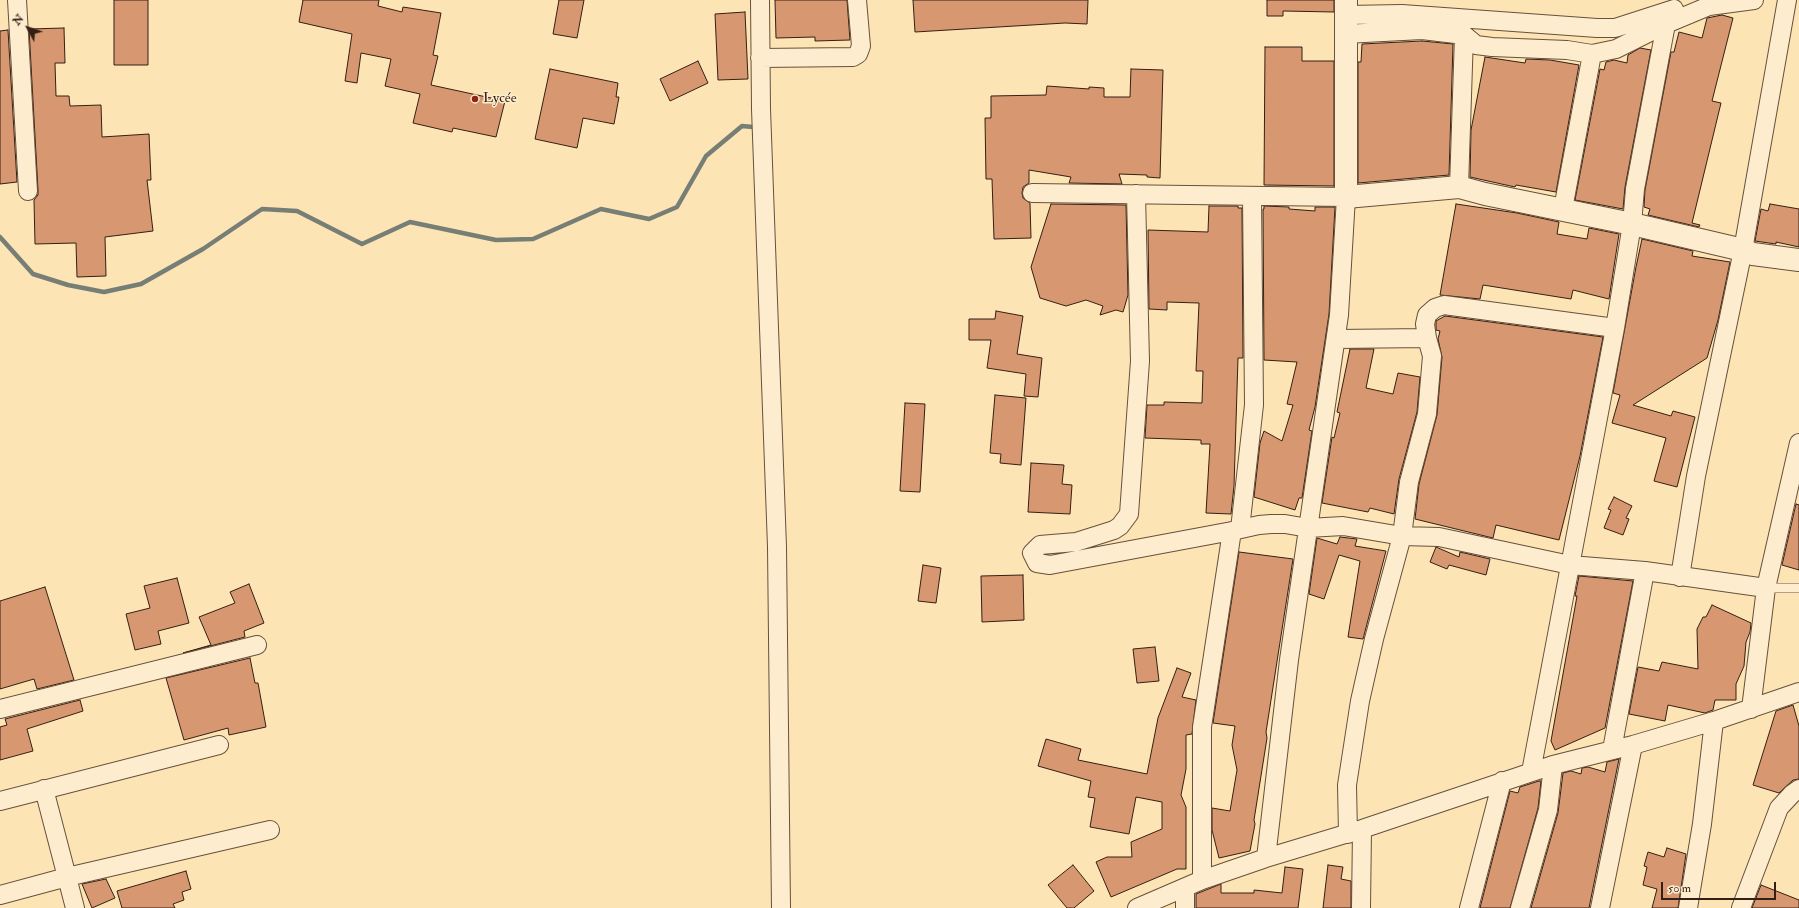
<!DOCTYPE html>
<meta charset="utf-8">
<style>
body{margin:0}
#map{position:relative;width:1799px;height:908px;overflow:hidden;background:#fce4b4;font-family:"IM FELL Double Pica",serif}
canvas{display:block}
.north{position:absolute;left:8px;top:8px;width:40px;height:40px;-webkit-text-stroke:3px #fdedce;paint-order:stroke;rotate:310deg;font-size:11px;font-weight:700;line-height:16px;text-align:center;color:#351f14}
.north::after{content:'';display:block;margin:auto;width:14px;height:18px;background:#351f14;clip-path:polygon(50% 0,100% 100%,50% 72%,0 100%)}
.scale{position:absolute;left:1661px;top:882px;width:115px;height:18px;box-sizing:border-box;border:2px solid #351f14;border-top:0;padding-left:5px;font-size:12px;line-height:14px;white-space:nowrap;color:#351f14;-webkit-text-stroke:3px #fdedce;paint-order:stroke}
</style>
<div id="map">
<canvas width="1799" height="908"></canvas>
<div class="north">N</div>
<div class="scale">50 m</div>
</div>
<script>
const ctx = document.querySelector('canvas').getContext('2d');
ctx.lineJoin = 'round';
const toPath = rows => new Path2D(rows.map(r => 'M' + r).join(''));
function trace(path, color, width, dash) { ctx.strokeStyle = color; ctx.lineWidth = width; ctx.lineCap = dash ? 'butt' : 'round'; ctx.setLineDash(dash || []); ctx.stroke(path); }
function paint(path, color) { ctx.fillStyle = color; ctx.fill(path, 'evenodd'); }
function drawText(font, color, halo, rows, align = 'center') {
  ctx.font = font + ' "IM FELL Double Pica",serif'; ctx.lineWidth = 3; ctx.setLineDash([]); ctx.textBaseline = 'middle'; ctx.strokeStyle = halo; ctx.fillStyle = color; for (const [text, x, y, turn = 0] of rows) {
    ctx.save(); ctx.translate(x, y); ctx.rotate((+turn || 0) * Math.PI / 180); ctx.textAlign = isNaN(turn) ? turn : align; if (halo) ctx.strokeText(text, 0, 0); ctx.fillText(text, 0, 0); ctx.restore();
  }
}
trace(toPath([
 [0,237,33,274,68,285,104,292,141,284,203,249,262,209,297,211,362,244,410,222,496,240,533,239,601,209,649,219,677,207,706,156,742,126,753,127]
]), '#767e75', 4.5);
const building = toPath([
 [114,0,148,0,148,65,114,65,114,0],
 [303,0,379,0,378,6,402,12,403,7,441,13,433,55,438,56,431,85,505,101,496,137,453,128,452,132,413,123,420,94,385,86,391,59,361,53,357,83,345,81,352,34,299,22,303,0],
 [559,0,584,0,577,38,553,34,559,0],
 [775,0,847,0,850,40,815,41,815,37,776,38,775,0],
 [913,0,1088,0,1087,24,1065,23,915,32,913,0],
 [1267,0,1334,0,1334,12,1283,11,1283,16,1267,16,1267,0],
 [745,12,748,79,718,80,715,14,745,12],
 [1722,15,1733,18,1712,101,1721,103,1692,223,1700,225,1699,227,1648,215,1650,209,1644,207,1645,190,1671,52,1674,52,1679,32,1702,38,1707,18,1722,15],
 [64,28,65,63,55,63,56,96,69,96,70,106,101,105,102,137,149,134,151,180,147,180,153,231,105,237,106,276,77,277,76,243,35,244,34,200,38,195,38,190,29,29,64,28],
 [8,30,17,182,0,184,0,31,8,30],
 [1422,41,1453,44,1449,175,1358,183,1358,62,1361,62,1362,44,1422,41],
 [1265,47,1302,47,1302,61,1334,61,1334,186,1264,185,1265,47],
 [1640,48,1651,50,1625,187,1623,209,1575,200,1600,69,1604,70,1606,62,1614,60,1627,63,1628,55,1640,48],
 [1485,57,1525,63,1526,59,1550,60,1579,65,1556,192,1516,185,1515,187,1470,177,1471,130,1485,57],
 [698,61,708,83,670,101,660,79,698,61],
 [550,69,618,83,616,97,619,97,614,124,583,118,577,148,535,139,550,69],
 [1131,69,1163,70,1160,178,1147,177,1147,175,1119,174,1122,184,1069,183,1071,177,1029,170,1029,183,1023,187,1022,193,1023,198,1030,203,1031,238,994,239,992,179,986,179,985,118,991,118,991,96,1046,95,1047,86,1089,89,1089,87,1104,88,1104,97,1130,97,1131,69],
 [1051,204,1126,205,1128,295,1123,312,1116,310,1100,315,1103,306,1086,300,1066,306,1040,298,1031,267,1051,204],
 [1456,204,1517,213,1559,222,1557,234,1587,239,1589,228,1619,234,1609,299,1573,290,1571,299,1483,285,1480,299,1440,295,1456,204],
 [1770,204,1799,209,1799,247,1776,242,1776,244,1755,241,1761,209,1768,211,1770,204],
 [1209,206,1238,206,1238,208,1242,208,1243,358,1238,358,1234,486,1231,514,1206,513,1210,444,1201,444,1201,440,1145,438,1147,405,1164,405,1164,402,1202,403,1203,371,1196,371,1199,303,1167,302,1167,310,1149,309,1148,230,1208,232,1209,206],
 [1264,206,1289,207,1289,209,1315,211,1315,207,1335,207,1329,314,1315,407,1309,430,1312,431,1302,498,1299,498,1295,510,1254,497,1260,443,1264,431,1282,441,1293,405,1287,404,1297,362,1264,360,1263,209,1264,209,1264,206],
 [1642,239,1693,251,1692,256,1730,262,1718,320,1707,358,1633,405,1671,416,1673,411,1695,417,1677,487,1654,481,1666,438,1612,423,1620,395,1613,393,1636,267,1642,239],
 [996,311,1023,316,1017,354,1042,358,1038,397,1024,396,1026,374,987,368,991,340,969,340,969,319,995,319,996,311],
 [1445,316,1603,337,1580,456,1559,540,1496,525,1493,538,1415,519,1419,484,1437,415,1442,357,1438,339,1440,331,1436,330,1436,321,1445,316],
 [1350,349,1374,349,1366,388,1393,394,1398,373,1420,377,1417,412,1399,479,1394,514,1370,508,1368,512,1322,503,1332,437,1334,438,1340,413,1337,412,1350,349],
 [995,395,1026,398,1021,465,1000,463,1001,454,990,453,995,395],
 [905,403,925,404,920,492,900,491,905,403],
 [1031,463,1064,465,1062,484,1072,485,1070,514,1028,512,1031,463],
 [1614,497,1632,506,1626,518,1629,519,1623,535,1604,528,1611,510,1608,509,1614,497],
 [1796,504,1799,505,1799,570,1782,565,1796,504],
 [1340,537,1357,539,1355,546,1386,551,1363,639,1348,637,1360,561,1339,555,1324,599,1309,594,1317,538,1337,544,1340,537],
 [1436,547,1459,557,1460,552,1490,559,1486,575,1449,565,1447,569,1430,562,1436,547],
 [1239,552,1293,559,1266,732,1267,738,1254,820,1255,824,1250,851,1219,858,1212,830,1212,808,1230,811,1237,770,1232,745,1235,726,1213,723,1239,552],
 [923,565,941,568,936,603,918,601,923,565],
 [1023,575,1024,620,982,622,981,576,1023,575],
 [1579,576,1633,581,1605,728,1555,750,1551,741,1577,596,1575,596,1579,576],
 [177,578,189,623,158,631,161,644,135,650,126,614,150,608,144,586,177,578],
 [249,584,264,623,244,631,245,637,183,653,211,645,199,617,235,603,230,592,249,584],
 [45,587,74,680,37,689,34,679,0,689,0,601,45,587],
 [1712,605,1751,623,1750,632,1746,642,1744,666,1736,684,1736,700,1715,700,1713,710,1705,713,1668,705,1665,721,1629,714,1638,667,1659,671,1662,662,1698,669,1697,629,1703,617,1706,617,1712,605],
 [1155,647,1159,681,1137,683,1133,649,1155,647],
 [250,658,255,683,258,683,266,727,229,735,228,728,184,740,166,678,250,658],
 [1177,668,1191,673,1182,697,1196,700,1192,734,1186,735,1186,769,1181,795,1186,807,1186,869,1177,869,1111,897,1096,862,1107,857,1132,857,1131,842,1162,829,1162,802,1136,797,1129,834,1090,827,1095,798,1088,797,1091,781,1038,766,1046,739,1081,749,1078,760,1147,774,1158,718,1177,668],
 [80,700,83,711,27,729,33,751,0,760,0,727,7,725,5,719,80,700],
 [1793,705,1799,726,1799,779,1793,780,1779,793,1753,785,1776,711,1793,705],
 [1619,759,1589,908,1531,908,1558,813,1563,773,1571,771,1581,774,1582,768,1588,767,1605,772,1607,762,1619,759],
 [1539,781,1541,781,1538,808,1510,908,1480,908,1510,791,1518,793,1520,787,1539,781],
 [1667,848,1686,854,1678,908,1652,908,1657,889,1643,885,1647,867,1644,866,1648,852,1664,857,1667,848],
 [1073,865,1094,891,1074,908,1067,908,1048,885,1073,865],
 [1328,865,1343,867,1341,879,1351,881,1351,908,1323,908,1328,865],
 [1285,867,1303,869,1298,908,1196,908,1196,894,1221,884,1221,893,1254,893,1254,890,1282,893,1285,867],
 [186,871,191,889,182,892,184,900,173,904,175,908,122,908,117,891,186,871],
 [106,879,115,898,92,908,82,884,106,879],
 [1761,885,1799,900,1799,908,1752,908,1761,885]
]);
paint(building, '#d79770');
trace(building, '#351f14', 1);
const service = toPath([
 [1766,588,1799,588]
]);
const minor = toPath([
 [17,0,28,191],
 [760,0,761,109,777,547,781,908],
 [1346,15,1402,14,1597,28,1615,28,1674,9],
 [1345,34,1422,30,1464,35,1476,45,1492,47,1567,50,1592,54,1616,49,1666,24,1709,6,1754,0],
 [760,58,853,57,858,54,861,46,857,0],
 [1459,187,1464,35],
 [1032,193,1346,197,1339,315,1289,660,1266,858],
 [1136,194,1140,361,1129,514,1120,526,1114,530,1076,542,1040,545,1032,553,1037,563,1050,565,1232,531],
 [1563,209,1592,54],
 [1336,339,1427,338,1425,324,1427,315,1435,308,1444,305,1615,328],
 [1240,529,1254,405,1252,196],
 [1680,577,1696,476,1743,250,1787,0],
 [0,709,257,645],
 [1751,709,1766,588,1799,443],
 [1612,750,1645,571],
 [1531,772,1615,328,1632,224,1635,189,1666,24],
 [44,789,75,908],
 [0,801,219,745],
 [1348,834,1347,785,1360,701,1374,639,1402,536,1409,482,1427,414,1432,356,1427,338],
 [1202,880,1202,727,1232,531,1259,525,1271,524,1285,524,1308,528,1343,526,1402,536,1439,537,1570,565,1645,571,1766,588],
 [1185,888,1185,908],
 [0,895,67,877,270,830],
 [1137,908,1202,880,1266,858,1362,829,1553,765,1633,745,1714,721,1799,692],
 [1361,908,1362,829],
 [1469,908,1502,781],
 [1520,908,1548,810,1553,765],
 [1600,908,1633,745],
 [1688,908,1702,824,1714,721],
 [1741,908,1779,808,1792,794,1799,789]
]);
const tertiary = toPath([
 [1346,0,1346,197,1459,187,1485,194,1632,224,1743,250,1753,254,1799,260]
]);
trace(service, '#67503c', 10);
trace(minor, '#67503c', 20);
trace(tertiary, '#67503c', 24);
trace(service, '#fdedce', 9);
trace(minor, '#fdedce', 18);
trace(tertiary, '#fdedce', 22);
for (const [x, y, r, color] of [
 [475,99,4,"#8f2418"]
]) { const dot = new Path2D(); dot.arc(x, y, r, 0, 2 * Math.PI); ctx.fillStyle = color; ctx.fill(dot); trace(dot, '#fdedce', 1.5); }
drawText('14px', '#351f14', '#fdedce', [
 ["Lycée",483,99]
], 'left');
</script>
